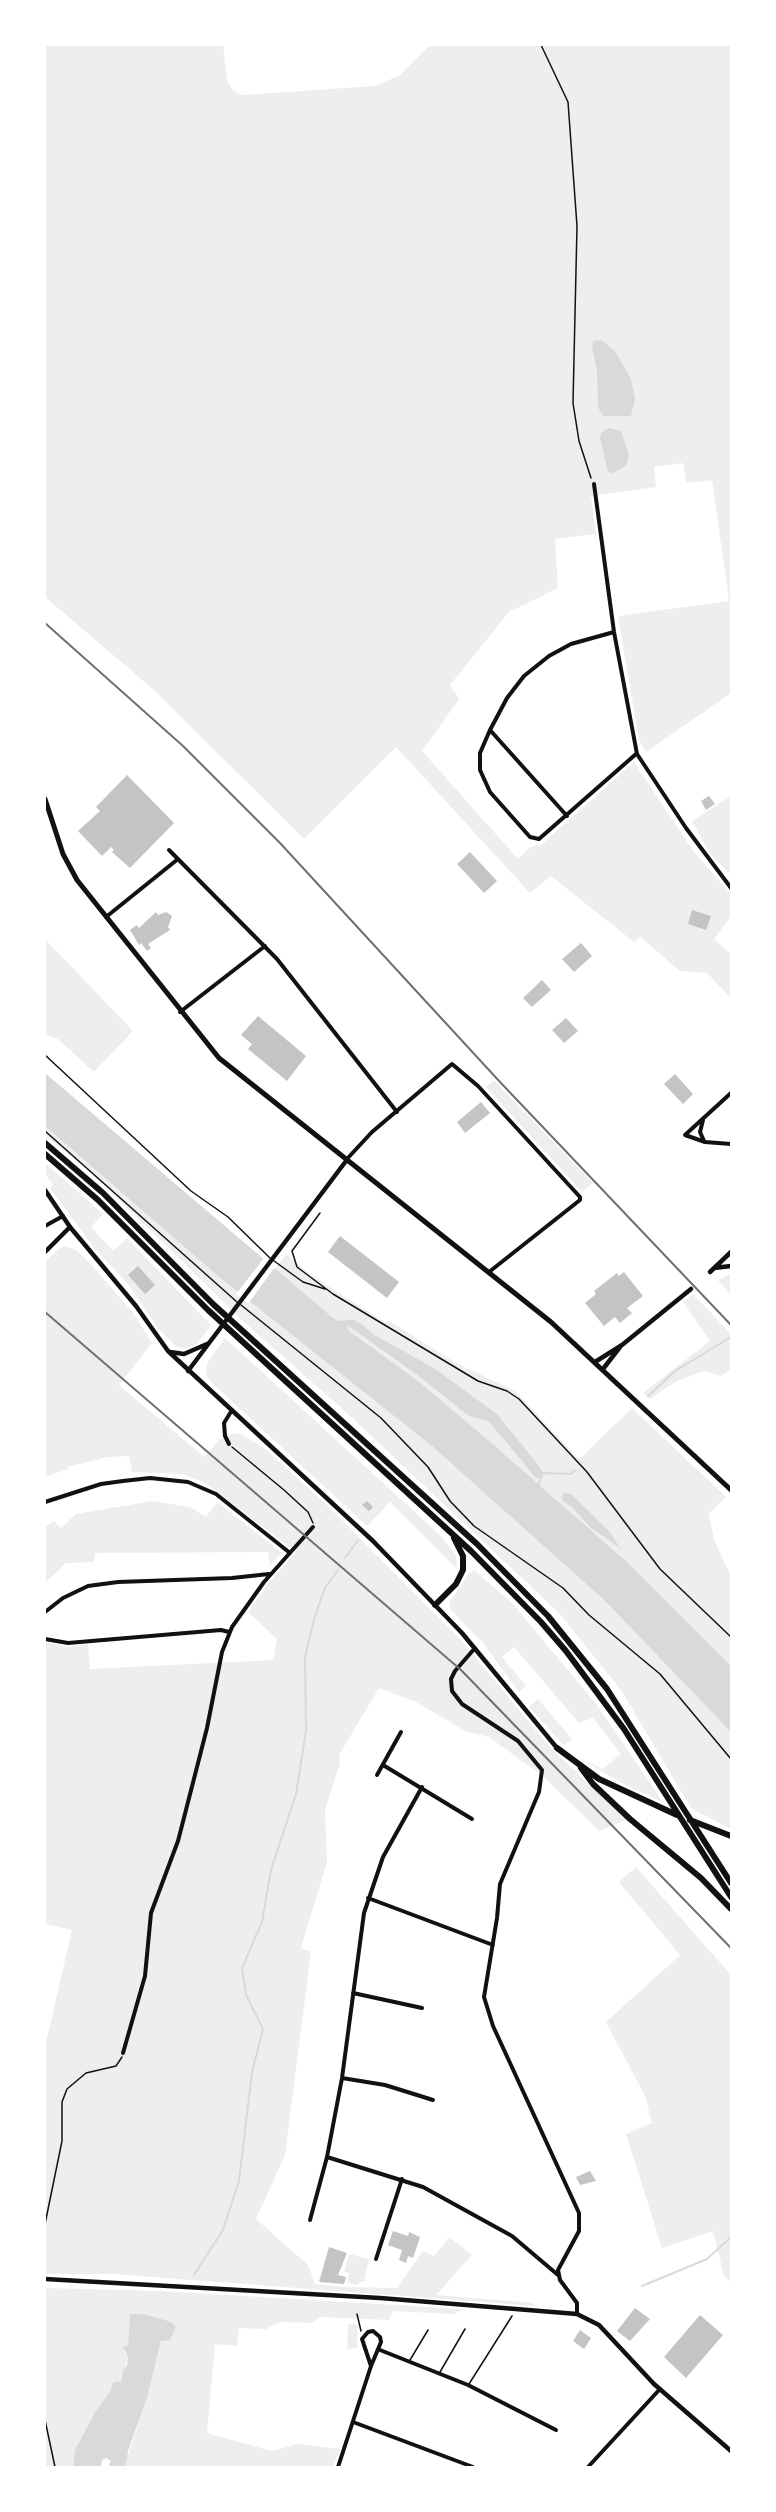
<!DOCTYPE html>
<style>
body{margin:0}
#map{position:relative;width:776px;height:2512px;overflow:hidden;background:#fff;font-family:"Source Sans 3",sans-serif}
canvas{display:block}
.frame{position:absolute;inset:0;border:46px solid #fff;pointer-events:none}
</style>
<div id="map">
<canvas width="776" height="2512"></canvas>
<div class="frame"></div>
</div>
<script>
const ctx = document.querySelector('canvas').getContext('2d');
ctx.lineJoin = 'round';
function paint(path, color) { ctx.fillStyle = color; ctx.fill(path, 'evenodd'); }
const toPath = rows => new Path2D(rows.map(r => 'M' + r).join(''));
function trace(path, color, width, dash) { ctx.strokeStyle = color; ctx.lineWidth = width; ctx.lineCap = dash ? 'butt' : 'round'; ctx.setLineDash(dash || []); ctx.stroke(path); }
paint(toPath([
 [45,45,223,45,227,81,233,90,242,95,375,86,400,75,430,45,731,45,731,693,646,752,639,740,618,616,729,601,712,480,686,483,683,463,654,467,656,487,591,496,596,534,555,539,558,588,509,612,450,685,459,699,422,751,518,859,532,846,541,845,634,762,694,852,731,894,731,916,714,939,731,954,731,998,707,973,680,971,640,937,634,942,551,876,530,893,396,747,304,839,153,689,45,597],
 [731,796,731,875,710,854,692,821],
 [45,939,133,1031,94,1072,58,1039,45,1034],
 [494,1080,508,1095,593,1183,582,1192,486,1087],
 [45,1126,218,1276,433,1447,604,1600,731,1732,731,1829,691,1808,621,1690,559,1613,346,1412,245,1323,96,1177,45,1135],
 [45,1163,103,1214,91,1227,113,1251,127,1238,211,1325,197,1344,186,1349,177,1347,158,1328,128,1284,95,1249,50,1188,53,1185,45,1174],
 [63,1246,75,1249,85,1258,131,1310,152,1343,119,1385,204,1457,219,1440,232,1434,239,1433,264,1448,328,1506,431,1610,462,1641,548,1745,626,1820,599,1831,544,1777,489,1737,465,1731,416,1702,379,1688,339,1755,340,1763,325,1810,327,1862,301,1948,311,1952,285,2155,256,2219,308,2265,315,2284,344,2287,397,2288,423,2251,434,2256,449,2237,472,2255,436,2295,534,2303,535,2306,113,2274,45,2274,45,2047,72,1930,45,1924,45,1642,68,1647,88,1644,90,1669,273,1660,277,1639,248,1612,270,1581,296,1552,204,1482,182,1474,132,1472,129,1456,108,1457,67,1467,68,1469,45,1477,45,1261],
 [286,1254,311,1275,386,1323,388,1320,456,1363,515,1391,579,1459,632,1408,726,1497,709,1513,714,1540,731,1576,731,1666,627,1562,494,1445,349,1331,347,1325,420,1377,467,1415,489,1422,524,1464,532,1457,497,1414,434,1368,373,1334,363,1325,353,1319,339,1321,333,1318,274,1271],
 [731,1273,731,1296,718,1280],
 [693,1294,731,1334,731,1369,721,1376,704,1371,677,1381,650,1399,643,1393,710,1341,683,1302],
 [225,1338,442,1537,456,1556,457,1569,390,1502,367,1526,212,1383,206,1375,207,1363],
 [152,1501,190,1507,206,1517,217,1502,282,1553,270,1565,268,1552,95,1553,94,1562,66,1563,45,1583,45,1527,54,1521,61,1528,76,1514],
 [474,1570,512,1603,597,1705,663,1802,623,1784,578,1757,602,1769,621,1754,593,1718,579,1723,514,1647,502,1657,526,1686,519,1692,483,1643,450,1609,449,1603,469,1573],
 [538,1699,572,1739,564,1745,529,1707],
 [636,1867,731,1975,731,2282,724,2276,713,2231,662,2248,626,2134,652,2123,645,2096,606,2022,680,1955,619,1882],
 [349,2254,369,2259,364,2282,359,2282,358,2285,348,2283,349,2273,344,2271],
 [45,2288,161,2291,463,2309,454,2314,393,2311,389,2320,320,2317,311,2323,281,2322,266,2329,239,2328,237,2346,215,2344,207,2433,272,2451,298,2444,340,2449,333,2467,124,2467,147,2398,161,2341,144,2314,134,2316,129,2325,128,2345,123,2350,128,2357,121,2382,113,2382,110,2392,95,2412,75,2450,73,2467,45,2467],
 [348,2324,358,2325,357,2348,347,2349]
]), '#eee');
paint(toPath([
 [601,340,615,351,631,379,635,399,631,416,603,416,598,407,597,371,592,347,593,341],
 [608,428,621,431,629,455,626,466,613,473,608,472,600,438,601,433],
 [45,1073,333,1318,339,1321,353,1319,363,1325,373,1334,434,1368,497,1414,532,1457,543,1473,542,1479,536,1478,489,1422,467,1415,420,1377,347,1325,349,1331,418,1381,494,1445,627,1562,731,1666,731,1732,604,1600,433,1447,218,1276,45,1126],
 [565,1493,571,1494,608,1530,621,1549,590,1527,572,1507,563,1501,561,1496],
 [130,2314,144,2314,171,2322,176,2327,170,2340,161,2341,147,2398,128,2451,127,2461,124,2467,108,2467,111,2461,106,2458,102,2460,101,2467,73,2467,75,2450,95,2412,110,2392,113,2382,121,2382,123,2371,127,2365,128,2357,123,2347,128,2345]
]), '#d9d9d9');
paint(toPath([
 [264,1258,275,1267,248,1304,236,1294]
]), '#fff');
trace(toPath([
 [648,1396,675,1371,731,1337],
 [538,1486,543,1473,571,1474,575,1470],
 [345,1558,358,1540],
 [194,2275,223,2230,239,2181,252,2072,263,2029,246,1995,242,1968,262,1922,271,1870,296,1794,306,1731,305,1657,315,1616,325,1588,338,1570],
 [642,2286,707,2259,731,2237]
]), '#d9d9d9', 2);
paint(toPath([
 [127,775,174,823,130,868,112,852,114,850,111,847,102,856,78,831,100,811,96,807],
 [709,796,715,804,706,810,701,801],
 [470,852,497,881,484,893,457,864],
 [692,910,711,916,706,930,688,924],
 [156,912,158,915,166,912,172,916,168,927,170,930,148,944,151,948,147,951,141,943,139,945,130,930,137,925,139,928],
 [581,943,592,956,574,972,562,959],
 [542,980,551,990,532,1007,523,998],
 [258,1016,306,1056,287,1081,248,1049,252,1044,241,1035],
 [566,1018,578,1031,564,1043,552,1030],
 [675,1074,693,1094,683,1104,664,1084],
 [481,1102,490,1113,465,1133,457,1122],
 [340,1236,399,1282,387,1298,328,1252],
 [138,1266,155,1285,145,1294,128,1275],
 [624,1272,643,1296,627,1308,632,1313,620,1323,615,1317,604,1326,585,1303,596,1294,594,1291,617,1273,619,1276],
 [367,1501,373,1507,369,1511,362,1505],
 [590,2171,596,2181,580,2185,576,2177],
 [393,2231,408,2236,409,2232,420,2237,413,2258,408,2256,406,2263,399,2260,402,2250,388,2245],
 [329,2247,347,2253,338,2275,346,2277,344,2284,319,2282],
 [635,2308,650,2319,630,2341,617,2331],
 [700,2315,723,2335,686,2378,664,2357],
 [580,2330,591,2338,584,2349,573,2341]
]), '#c4c4c4');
trace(toPath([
 [541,45,568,102,577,226,573,403,579,441,591,478],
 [232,1447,284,1490,308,1512,313,1523],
 [45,2224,62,2141,62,2102,67,2089,86,2073,116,2066,122,2057],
 [357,2314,361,2331],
 [45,2420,55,2467]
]), '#111', 1.5);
trace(toPath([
 [45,1055,191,1191,228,1217,270,1258,303,1282,325,1289],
 [45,1131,237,1302],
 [320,1213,292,1251,297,1267,333,1294,478,1381,507,1391,519,1399,587,1472,660,1569,731,1637],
 [241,1305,381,1418,428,1467,450,1501,474,1526,563,1588,589,1615,660,1674,731,1759],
 [410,2360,428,2330],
 [440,2372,465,2329],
 [469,2384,512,2316]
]), '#111', 1.5);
trace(toPath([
 [594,484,614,632,637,754,686,828,731,888],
 [614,632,571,644,549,656,524,676,507,698,490,730,480,753,480,770,490,792,530,837,539,839,636,754],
 [490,730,567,816],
 [169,850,277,959,397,1112],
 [106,917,178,859],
 [180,1012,265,946],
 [731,1093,685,1135,705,1142,731,1144],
 [703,1120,700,1132,704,1141],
 [346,1160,372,1132,452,1064,478,1086,580,1197,580,1200,489,1272],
 [45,1226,63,1216],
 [229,1444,225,1436,224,1423,232,1410],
 [45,1502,101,1484,123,1481,150,1478,188,1482,216,1494,290,1553],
 [45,1612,63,1598,88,1586,118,1582,232,1578,269,1574],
 [45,1639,68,1643,221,1630,229,1632],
 [475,1648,455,1671,451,1679,452,1691,462,1704,518,1741,542,1770,539,1792,500,1884,497,1918,484,1997,493,2026,579,2213,579,2231,558,2270,560,2280,577,2303,577,2314],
 [383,1765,472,1819],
 [377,1775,401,1732],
 [368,1898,493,1945],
 [353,1993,422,2008],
 [123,2053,145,1976,151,1913,178,1841,207,1728,222,1652,232,1627,264,1582,313,1527],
 [342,2078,385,2085,433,2100],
 [327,2157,423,2187,512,2236,558,2275],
 [310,2220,327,2157,342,2078,364,1913,383,1857,422,1787],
 [376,2259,402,2179],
 [373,2331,380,2337,381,2342,371,2366,362,2339,368,2332,373,2331],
 [380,2350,468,2385,556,2430],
 [353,2422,473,2467],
 [338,2467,371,2366],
 [588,2467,660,2389]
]), '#111', 4);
trace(toPath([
 [45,1190,70,1227],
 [714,1268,731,1266],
 [710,1272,731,1252],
 [595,1362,622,1345,691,1289],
 [603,1369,620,1347]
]), '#111', 4.5);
trace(toPath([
 [45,1252,70,1227,136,1306,168,1351,373,1541,462,1633,557,1748],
 [170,1352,184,1354,207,1344],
 [188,1371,346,1161],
 [45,2279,380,2298,577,2314,599,2325,654,2384,731,2451]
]), '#111', 4.5);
trace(toPath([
 [45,799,63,854,77,880,219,1058,551,1322,731,1490]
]), '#111', 5);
trace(toPath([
 [45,1143,103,1193,213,1304,477,1544,548,1616,607,1689,731,1883],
 [45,1154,98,1200,208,1310,471,1551,541,1622,566,1651,624,1729,731,1897],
 [435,1605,456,1584,463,1570,463,1556,454,1538],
 [557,1748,599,1779,677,1815],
 [581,1768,593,1784,630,1819,701,1878,731,1909],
 [690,1820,731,1836]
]), '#111', 6);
trace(toPath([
 [45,623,183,746,280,843,500,1082,731,1325],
 [45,1312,461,1670,731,1948]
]), '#707070', 2);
</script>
